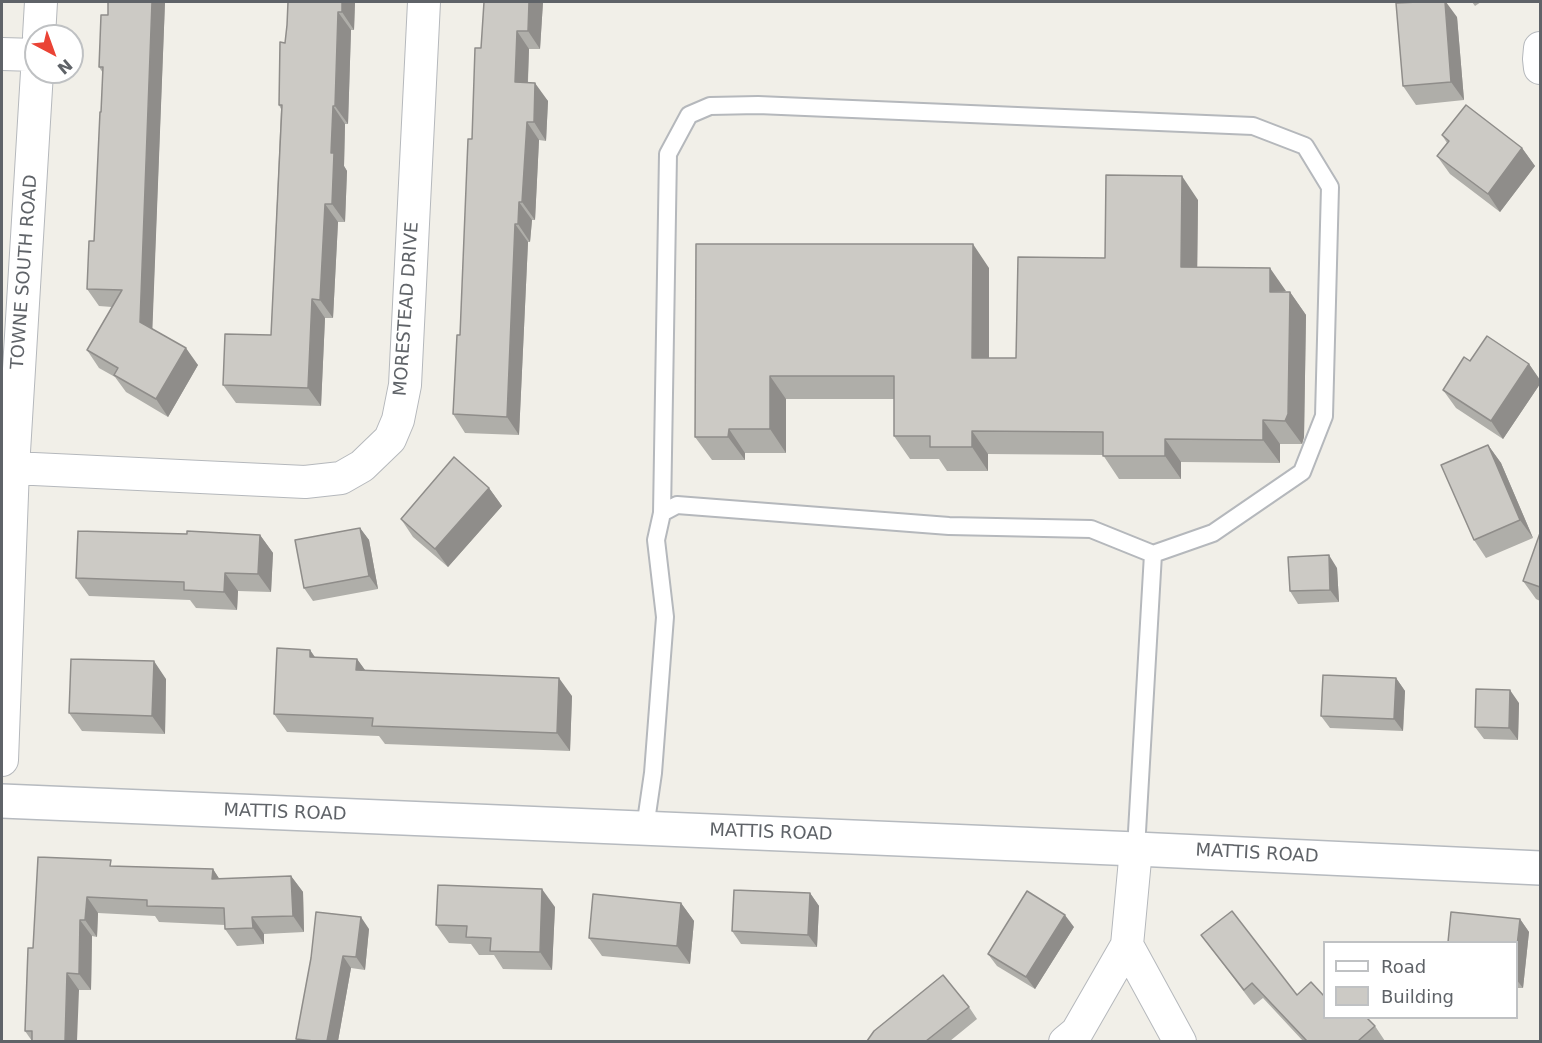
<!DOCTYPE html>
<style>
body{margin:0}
#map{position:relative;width:1542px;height:1043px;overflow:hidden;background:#f1efe8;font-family:"DejaVu Sans",sans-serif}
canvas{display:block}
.frame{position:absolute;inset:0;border:3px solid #5f6368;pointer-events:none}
.legend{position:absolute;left:1323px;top:941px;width:195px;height:78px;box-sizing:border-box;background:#fff;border:2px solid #bfc1c3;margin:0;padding:8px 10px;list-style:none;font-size:18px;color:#5f6368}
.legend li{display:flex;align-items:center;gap:12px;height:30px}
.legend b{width:30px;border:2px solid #bfc1c3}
.north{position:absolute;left:24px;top:24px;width:60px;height:60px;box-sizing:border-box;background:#fff;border:2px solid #bfc1c3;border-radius:50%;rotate:139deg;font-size:16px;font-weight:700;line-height:24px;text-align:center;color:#5f6368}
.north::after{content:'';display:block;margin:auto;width:21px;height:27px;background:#ea4335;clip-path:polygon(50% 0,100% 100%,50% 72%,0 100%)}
</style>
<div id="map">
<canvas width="1542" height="1043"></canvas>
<div class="frame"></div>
<ul class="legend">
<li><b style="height:8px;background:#fff"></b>Road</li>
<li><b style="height:16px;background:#cccac5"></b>Building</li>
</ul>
<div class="north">N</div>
</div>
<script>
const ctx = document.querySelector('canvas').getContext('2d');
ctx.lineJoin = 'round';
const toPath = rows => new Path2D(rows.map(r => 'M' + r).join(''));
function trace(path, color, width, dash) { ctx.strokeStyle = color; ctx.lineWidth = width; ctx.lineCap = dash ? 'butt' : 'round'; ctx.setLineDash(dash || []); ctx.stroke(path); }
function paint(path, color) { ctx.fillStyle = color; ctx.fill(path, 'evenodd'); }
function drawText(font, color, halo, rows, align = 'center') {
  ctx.font = font + ' "DejaVu Sans",sans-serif'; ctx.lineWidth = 5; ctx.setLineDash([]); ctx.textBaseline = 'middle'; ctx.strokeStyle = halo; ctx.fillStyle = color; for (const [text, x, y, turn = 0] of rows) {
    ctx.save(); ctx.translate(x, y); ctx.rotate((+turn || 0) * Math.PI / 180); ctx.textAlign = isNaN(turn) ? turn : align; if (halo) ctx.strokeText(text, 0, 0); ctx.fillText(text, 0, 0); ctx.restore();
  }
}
const service = toPath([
 [662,513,668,154,689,115,710,106,758,105,1253,126,1305,146,1330,187,1324,416,1302,472,1213,533,1153,554],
 [645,828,653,773,665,617,656,540,662,513,677,505,949,526,1091,529,1153,554,1136,849]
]);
const minor = toPath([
 [39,36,41,2],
 [1540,48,1539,59,1540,68],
 [2,54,36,55],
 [13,468,305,482,341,478,362,466,390,439,398,420,405,385,424,2],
 [2,760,13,468,37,72],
 [1127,945,1180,1042],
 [1065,1042,1077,1032,1127,945,1136,849]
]);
const secondary = toPath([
 [2,801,1136,849,1540,868]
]);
trace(service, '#b5b8bc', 20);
trace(minor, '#b5b8bc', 34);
trace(secondary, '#b6babf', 36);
trace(service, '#fff', 16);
trace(minor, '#fff', 32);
trace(secondary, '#fff', 33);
paint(toPath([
 [108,2,165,2,152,329,198,365,168,417,126,392,115,377,99,368,87,350,112,307,99,306,87,289,94,241,101,112,103,73,99,67,108,15],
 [288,2,355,2,354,30,351,30,348,124,345,124,344,166,347,171,345,222,338,222,333,318,325,318,321,406,236,403,223,385,271,335,281,109,279,105,287,25],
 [543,2,540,49,529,49,528,82,548,101,546,141,539,140,535,220,532,220,530,242,528,242,519,435,465,433,453,414,460,335,472,139,481,48],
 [1472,2,1481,2,1475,6],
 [1457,17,1464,100,1416,105,1403,86],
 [1442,135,1522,148,1535,166,1500,212,1450,174,1437,156,1447,143],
 [1198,200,1197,267,1286,292,1290,292,1306,315,1304,437,1302,444,1280,444,1280,463,1181,462,1181,479,1119,479,1103,455,988,454,988,471,947,471,939,459,910,459,894,436,894,399,786,399,786,453,745,453,745,460,712,460,695,437,696,244,989,268,989,358,1016,358,1105,258],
 [1470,361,1529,364,1540,380,1540,384,1503,439,1456,408,1443,390],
 [1488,445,1501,463,1533,538,1486,558,1474,540],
 [489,488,502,506,448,567,413,537,401,519],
 [360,528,369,540,378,589,313,601,304,588],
 [1540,533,1540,601,1536,599,1523,581],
 [260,535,273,553,271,592,238,591,237,610,196,608,190,600,89,596,76,578],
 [1337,568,1339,602,1298,604,1290,591],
 [310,650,315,657,357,659,365,670,572,696,570,751,385,744,379,736,287,732,274,714],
 [1396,678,1405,691,1403,731,1330,728,1321,716],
 [166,679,165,734,82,731,69,713],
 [1519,703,1518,740,1484,739,1475,727],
 [115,866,213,869,219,879,291,876,303,892,304,932,264,934,264,944,237,946,225,929,225,925,159,922,155,916,98,913,97,937,92,936,91,990,79,990,32,1041,25,1031,33,948],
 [810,893,819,906,817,947,741,944,732,931],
 [681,903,694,921,690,964,602,956,589,938],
 [555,907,552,970,503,969,494,955,479,955,471,944,449,943,436,925],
 [1520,919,1529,932,1523,988,1516,988,1516,942],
 [1074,927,1035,989,997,966,988,954],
 [369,929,365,970,351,968,338,1041,298,1041,296,1039,311,958],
 [1201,935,1297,995,1324,1017,1375,1026,1385,1041,1303,1041,1263,998,1254,1005],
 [969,1007,977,1019,950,1041,867,1041]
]), '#afaea9');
paint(toPath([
 [152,2,165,2,152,339,140,322],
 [342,2,355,2,354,30,342,12],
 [529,2,543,2,540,49,528,31],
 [1445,2,1446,2,1457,17,1464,100,1451,82],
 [338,12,351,30,348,124,335,106],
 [517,31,529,49,527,100,515,82],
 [535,83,548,101,546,141,534,122],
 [333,106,345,124,344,166,347,171,345,222,332,204,331,153],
 [527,122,539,140,535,220,522,202],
 [1522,148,1535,166,1500,212,1488,194],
 [1182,176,1198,200,1197,290,1181,267],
 [519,202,532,220,530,242,518,224],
 [325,204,338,222,333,318,320,300],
 [515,224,528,242,519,435,507,417],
 [973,244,989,268,989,381,972,358],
 [1270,268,1286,291,1270,292],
 [1290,292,1306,315,1304,437,1302,444,1285,421],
 [312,299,325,318,321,406,308,388],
 [186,348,198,365,168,417,156,399],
 [1529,364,1540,380,1540,384,1503,439,1491,421],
 [770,376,786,399,786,453,770,429],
 [1263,420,1280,444,1280,463,1263,440],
 [729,429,745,453,745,460,728,437],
 [972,431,988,454,988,471,972,447],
 [1165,439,1181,462,1181,479,1165,456],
 [1488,445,1501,463,1533,538,1520,520],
 [489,488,502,506,448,567,435,549],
 [360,528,369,540,378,589,369,576],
 [260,535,273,553,271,592,258,574],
 [1329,555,1337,568,1339,602,1330,590],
 [225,573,238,591,237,610,224,592],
 [310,650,322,668,310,657],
 [357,659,370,677,356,670],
 [154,661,166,679,165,734,152,716],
 [559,678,572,696,570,751,557,733],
 [1396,678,1405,691,1403,731,1394,719],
 [1510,690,1519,703,1518,740,1509,728],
 [213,869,224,886,212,879],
 [291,876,303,892,304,932,293,916],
 [542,889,555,907,552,970,540,952],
 [810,893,819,906,817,947,808,935],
 [87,897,98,913,97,937,85,920],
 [681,903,694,921,690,964,677,946],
 [1065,915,1074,927,1035,989,1026,977],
 [252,917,264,934,264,944,253,928],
 [361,917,369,929,365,970,356,957],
 [1520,919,1529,932,1523,988,1516,979,1516,955],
 [80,920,92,936,91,990,79,974],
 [343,956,351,968,338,1041,327,1041],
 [67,973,79,990,77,1041,65,1041]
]), '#8f8d8a');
const building = toPath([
 [108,2,152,2,140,322,186,348,156,399,114,375,118,368,87,350,122,290,87,289,89,241,94,241,100,112,101,112,103,67,99,67,101,15,108,15,108,2],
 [288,2,342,2,342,12,338,12,335,106,333,106,331,153,334,153,332,204,325,204,320,300,312,299,308,388,223,385,225,334,271,335,282,105,279,105,280,42,285,43,287,25,288,2],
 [484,2,529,2,528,31,517,31,515,82,535,83,534,122,527,122,522,202,519,202,518,224,515,224,507,417,453,414,457,335,460,335,468,139,472,139,475,48,481,48,484,2],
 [1418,2,1445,2,1451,82,1403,86,1396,3,1418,2],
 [1466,105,1522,148,1488,194,1437,156,1449,141,1442,135,1466,105],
 [1106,175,1182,176,1181,267,1270,268,1270,292,1290,292,1288,414,1285,421,1263,420,1263,440,1165,439,1165,456,1103,456,1103,432,972,431,972,447,930,447,930,436,894,436,894,376,770,376,770,429,729,429,728,437,695,437,696,244,973,244,972,358,1016,358,1018,257,1105,258,1106,175],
 [1487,336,1529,364,1491,421,1443,390,1464,357,1470,361,1487,336],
 [1488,445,1520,520,1474,540,1441,465,1488,445],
 [454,457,489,488,435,549,401,519,454,457],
 [360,528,369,576,304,588,295,540,360,528],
 [78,531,187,534,187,531,260,535,258,574,225,573,224,592,184,590,184,582,76,578,78,531],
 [1540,533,1540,587,1523,581,1540,533],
 [1329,555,1330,590,1290,591,1288,557,1329,555],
 [277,648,310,650,310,657,357,659,356,670,559,678,557,733,372,726,373,718,274,714,277,648],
 [71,659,154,661,152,716,69,713,71,659],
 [1323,675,1396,678,1394,719,1321,716,1323,675],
 [1476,689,1510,690,1509,728,1475,727,1476,689],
 [38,857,111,860,110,866,213,869,212,879,291,876,293,916,252,917,253,928,225,929,224,908,147,906,147,900,87,897,85,920,80,920,79,974,67,973,65,1041,32,1041,32,1031,25,1031,28,948,33,948,38,857],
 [438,885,542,889,540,952,490,951,491,938,466,937,467,926,436,925,438,885],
 [734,890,810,893,808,935,732,931,734,890],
 [1027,891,1065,915,1026,977,988,954,1027,891],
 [593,894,681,903,677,946,589,938,593,894],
 [1232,911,1297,995,1311,982,1324,996,1324,1017,1366,1017,1375,1026,1358,1041,1307,1041,1252,983,1244,990,1201,935,1232,911],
 [316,912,361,917,356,957,343,956,327,1041,314,1041,296,1039,311,958,316,912],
 [1451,912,1520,919,1516,955,1516,942,1448,942,1451,912],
 [943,975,969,1007,926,1041,867,1041,874,1031,943,975]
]);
paint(building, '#cccac5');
trace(building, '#8f8d8a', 1.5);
drawText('18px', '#5f6368', '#fff', [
 ["TOWNE SOUTH ROAD",25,272,-86],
 ["MORESTEAD DRIVE",407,309,-86],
 ["MATTIS ROAD",285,813,2],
 ["MATTIS ROAD",771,833,2],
 ["MATTIS ROAD",1257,854,3]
]);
</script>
